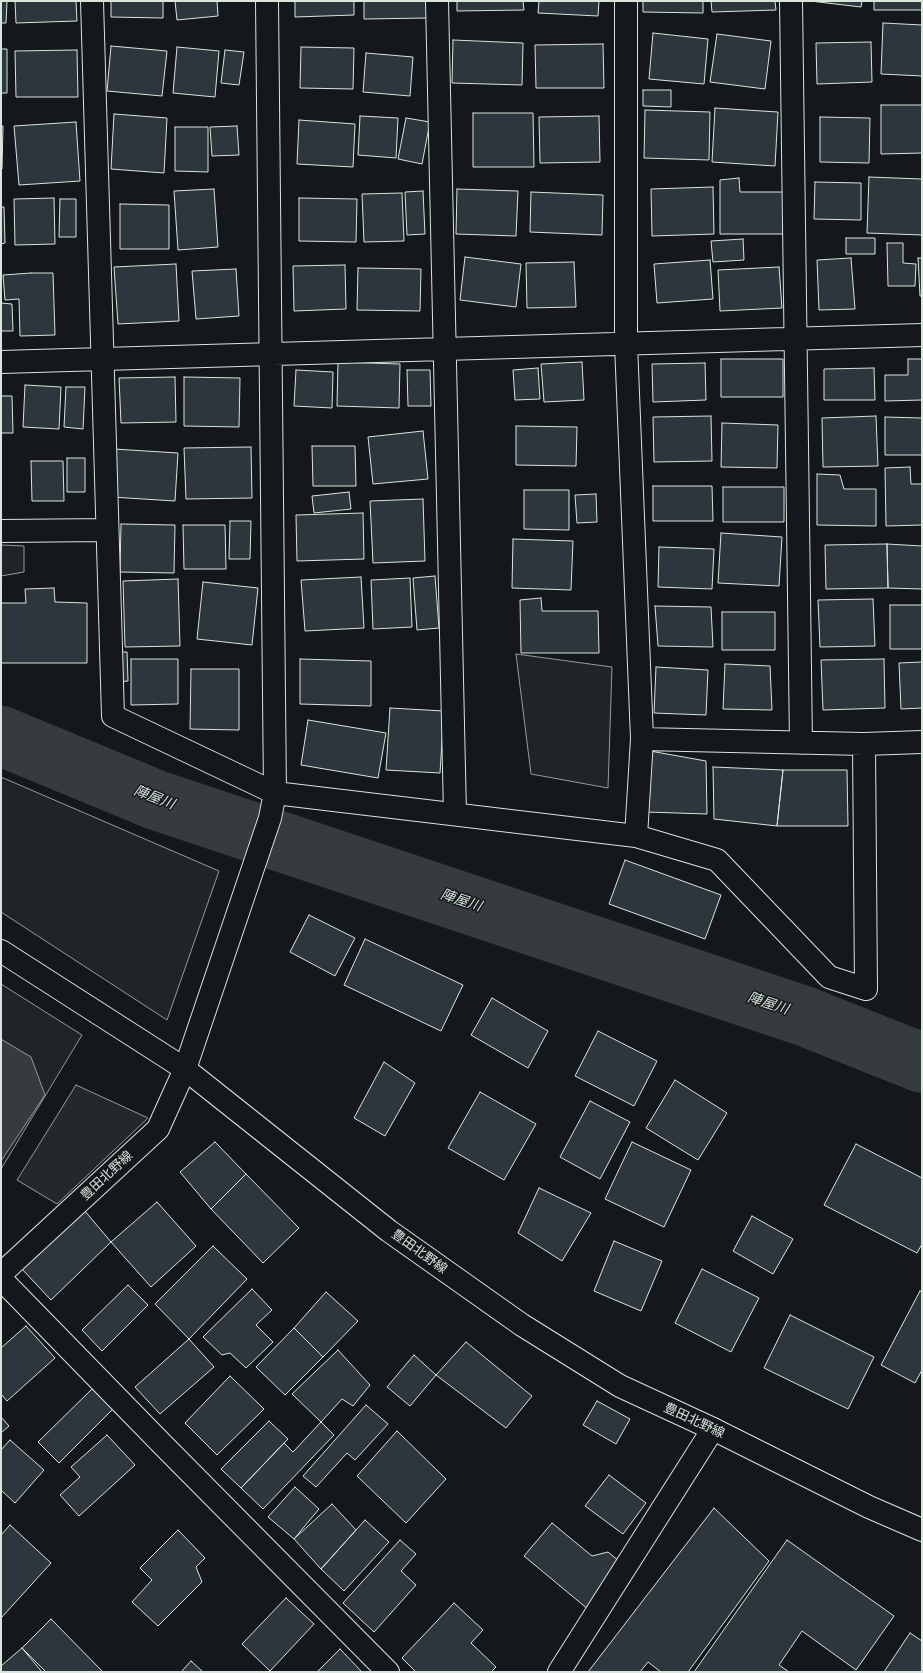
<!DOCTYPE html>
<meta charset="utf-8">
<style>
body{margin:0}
#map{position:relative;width:923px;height:1673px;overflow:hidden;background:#14181c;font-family:"Archivo Narrow",sans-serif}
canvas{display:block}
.frame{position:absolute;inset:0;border:2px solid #d8e6dc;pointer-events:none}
</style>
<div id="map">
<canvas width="923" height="1673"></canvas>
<div class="frame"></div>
</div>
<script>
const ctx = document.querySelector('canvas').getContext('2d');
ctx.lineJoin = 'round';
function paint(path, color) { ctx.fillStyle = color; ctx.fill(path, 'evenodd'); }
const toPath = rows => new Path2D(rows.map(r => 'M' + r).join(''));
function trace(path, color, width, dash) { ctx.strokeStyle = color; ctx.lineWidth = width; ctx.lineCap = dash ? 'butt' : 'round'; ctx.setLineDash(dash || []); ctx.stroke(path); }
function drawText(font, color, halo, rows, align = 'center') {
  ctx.font = font + ' "Archivo Narrow","Noto Sans JP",sans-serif'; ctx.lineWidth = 3; ctx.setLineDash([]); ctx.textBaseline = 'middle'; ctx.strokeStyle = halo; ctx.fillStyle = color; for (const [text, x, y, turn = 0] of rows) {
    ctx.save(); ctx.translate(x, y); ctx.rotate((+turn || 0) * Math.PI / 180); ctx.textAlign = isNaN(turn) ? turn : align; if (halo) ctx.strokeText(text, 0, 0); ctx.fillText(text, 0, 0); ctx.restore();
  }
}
const green = toPath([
 [1,545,24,546,24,572,1,576,1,545],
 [516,654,612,667,608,788,531,774,516,654],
 [1,777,219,871,167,1020,1,912,1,777],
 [1,984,82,1035,1,1169,1,984]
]);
paint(green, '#202428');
trace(green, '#939e99', 1);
const parking = toPath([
 [76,1085,148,1118,57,1204,17,1180,76,1085]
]);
paint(parking, '#24282b');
trace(parking, '#939e99', 1);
const water = toPath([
 [1,1039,31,1057,45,1095,1,1161,1,1039]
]);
paint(water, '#363b3e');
trace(water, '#939e99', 1);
trace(toPath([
 [1,736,156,800,804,1016,922,1063]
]), '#363b3e', 60);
const building = toPath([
 [1,1,7,1,6,23,1,23,1,1],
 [15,1,76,1,77,21,16,23,15,1],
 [111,1,163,1,163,18,111,17,111,1],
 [175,1,217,1,218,16,177,20,175,1],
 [295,1,354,1,354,15,295,17,295,1],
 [364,1,427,1,427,18,364,19,364,1],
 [457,1,523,1,524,10,457,11,457,1],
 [539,1,599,1,598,16,538,13,539,1],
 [643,1,703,1,703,13,643,12,643,1],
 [711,1,775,1,776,10,712,12,711,1],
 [810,1,862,1,861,7,810,1],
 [874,1,922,1,922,10,874,10,874,1],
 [883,23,922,25,922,76,881,74,883,23],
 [653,33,708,39,704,84,649,79,653,33],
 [717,34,771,41,765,89,710,82,717,34],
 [453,40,523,43,522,85,452,83,453,40],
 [871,42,872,82,817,84,816,43,871,42],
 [603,44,604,88,536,88,535,45,603,44],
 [111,46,167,51,162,96,107,91,111,46],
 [177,47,219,51,215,97,173,93,177,47],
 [301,47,354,48,353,89,300,88,301,47],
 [1,49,7,49,7,93,1,93,1,49],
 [77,50,78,97,16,97,15,51,77,50],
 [225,50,244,52,239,85,221,83,225,50],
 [366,53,413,57,410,96,363,92,366,53],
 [643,90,671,90,671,107,643,106,643,90],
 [881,105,922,105,922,153,881,154,881,105],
 [715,108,778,112,775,166,712,162,715,108],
 [645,110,710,112,709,160,644,158,645,110],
 [473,113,533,113,534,167,473,167,473,113],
 [114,114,167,118,164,173,111,169,114,114],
 [360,116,398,118,396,158,358,155,360,116],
 [599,116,600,162,540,163,539,117,599,116],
 [820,117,870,118,869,163,820,162,820,117],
 [406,118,430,122,422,164,398,159,406,118],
 [299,120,355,124,353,167,297,164,299,120],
 [76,122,80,181,19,185,14,126,76,122],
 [1,126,3,126,2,169,1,169,1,126],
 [237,126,239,155,212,156,210,127,237,126],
 [175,127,208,127,208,172,175,171,175,127],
 [869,177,922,179,922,235,867,233,869,177],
 [739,178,740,192,784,192,784,234,720,234,720,180,739,178],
 [815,182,861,183,861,220,814,219,815,182],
 [713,187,714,234,652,236,651,189,713,187],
 [214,189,218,247,178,250,174,191,214,189],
 [457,189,518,191,516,236,456,234,457,189],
 [423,191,425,234,407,235,405,192,423,191],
 [531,192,603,195,602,235,530,232,531,192],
 [402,193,404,241,364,242,362,194,402,193],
 [54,198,55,244,15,245,14,199,54,198],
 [299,198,357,199,356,242,299,241,299,198],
 [60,199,76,199,76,237,59,237,60,199],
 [120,204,169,205,169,249,120,249,120,204],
 [1,207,4,207,5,243,1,244,1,207],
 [846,238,875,238,875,254,846,254,846,238],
 [743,239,744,260,713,262,711,241,743,239],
 [887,243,903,243,903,263,916,264,915,286,888,286,887,243],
 [465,257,521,264,516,307,460,300,465,257],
 [851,258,855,309,819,310,817,260,851,258],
 [918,258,922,258,922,296,920,296,918,258],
 [710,260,713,299,657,303,654,264,710,260],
 [574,262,576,307,527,308,526,263,574,262],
 [176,264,179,321,118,324,114,267,176,264],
 [345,265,346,309,294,311,293,266,345,265],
 [779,267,782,308,720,311,718,270,779,267],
 [358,268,421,269,420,311,357,310,358,268],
 [236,269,239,316,196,319,192,271,236,269],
 [31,273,53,273,55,335,20,336,19,299,5,300,3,275,31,273],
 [1,303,12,304,13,331,1,331,1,303],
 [721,359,783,359,783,397,721,397,721,359],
 [908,359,922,359,922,400,885,401,885,375,908,375,908,359],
 [338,362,400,364,399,408,337,406,338,362],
 [582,362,584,400,544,402,541,364,582,362],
 [705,363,706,400,653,402,652,364,705,363],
 [538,368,540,399,515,400,513,370,538,368],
 [874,368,875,400,824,400,824,369,874,368],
 [296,370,333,372,332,408,294,406,296,370],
 [407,370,430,370,431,406,408,406,407,370],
 [175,377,176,422,121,423,119,378,175,377],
 [184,377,240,378,239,427,184,426,184,377],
 [25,385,61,387,59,429,23,427,25,385],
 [66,387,85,387,83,429,64,427,66,387],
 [1,396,12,396,13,433,1,433,1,396],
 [711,416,712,461,654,462,653,417,711,416],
 [876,416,878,466,823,467,822,418,876,416],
 [885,417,922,418,922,455,885,455,885,417],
 [722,423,778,425,777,468,721,467,722,423],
 [516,426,577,427,576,466,516,465,516,426],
 [423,431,428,479,373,484,368,437,423,431],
 [312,446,355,446,356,486,313,486,312,446],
 [251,447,252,498,186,499,184,448,251,447],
 [114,449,178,453,175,501,111,497,114,449],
 [67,458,85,458,85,492,67,492,67,458],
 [31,461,63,461,64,501,32,501,31,461],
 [910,467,911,484,922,484,922,525,886,526,885,468,910,467],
 [817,474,840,475,844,489,876,489,876,526,817,525,817,474],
 [653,486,712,486,713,521,653,521,653,486],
 [723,487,784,487,784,522,723,522,723,487],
 [524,490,569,490,569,530,524,529,524,490],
 [349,492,351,509,314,513,312,496,349,492],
 [596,494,597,522,577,523,575,495,596,494],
 [423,499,425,561,373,563,370,501,423,499],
 [363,513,364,559,297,561,296,515,363,513],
 [230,521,251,521,250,559,229,559,230,521],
 [121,524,175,525,174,573,120,572,121,524],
 [183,525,225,525,226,569,184,569,183,525],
 [721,533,782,537,779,586,718,583,721,533],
 [513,539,573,541,571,590,512,588,513,539],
 [887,544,888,588,826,589,825,545,887,544],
 [887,544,922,546,922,589,888,588,887,544],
 [659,547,714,549,712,589,658,587,659,547],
 [435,576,439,628,417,630,413,578,435,576],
 [361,577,364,628,305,631,301,580,361,577],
 [410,578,412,627,373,629,371,580,410,578],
 [178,579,180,646,125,647,123,581,178,579],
 [203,582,258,588,252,645,197,639,203,582],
 [54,588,55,602,87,603,87,663,1,663,1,603,26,603,25,589,54,588],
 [541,598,542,611,598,611,599,653,521,653,520,600,541,598],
 [873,599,875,646,820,647,818,600,873,599],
 [890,605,922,605,922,649,890,649,890,605],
 [655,606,711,607,713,647,658,646,655,606],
 [722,612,775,612,775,650,722,650,722,612],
 [118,652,127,652,128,681,118,682,118,652],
 [131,659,178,659,178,704,131,705,131,659],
 [300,659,371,661,371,706,300,704,300,659],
 [884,659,885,708,823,710,821,660,884,659],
 [922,662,922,708,901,709,899,663,922,662],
 [725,664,770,666,772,710,723,709,725,664],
 [656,667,708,670,706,715,654,713,656,667],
 [191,669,239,669,239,730,190,729,191,669],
 [390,708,444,711,440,773,386,770,390,708],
 [308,720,386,733,378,778,301,765,308,720],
 [650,751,706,761,707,814,646,812,650,751],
 [713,767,783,770,777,826,714,819,713,767],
 [783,770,847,770,848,826,777,826,783,770],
 [625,860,721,895,705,939,609,904,625,860],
 [309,915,355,938,335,976,290,952,309,915],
 [365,939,463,985,441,1031,344,985,365,939],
 [492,998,548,1031,528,1068,471,1035,492,998],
 [598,1031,657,1061,634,1106,575,1076,598,1031],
 [384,1062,415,1083,385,1136,354,1118,384,1062],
 [675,1080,727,1113,698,1160,646,1128,675,1080],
 [480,1092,536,1124,504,1180,448,1148,480,1092],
 [590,1101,630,1122,600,1179,560,1157,590,1101],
 [215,1142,246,1174,211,1209,180,1172,215,1142],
 [632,1142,691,1170,664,1227,605,1199,632,1142],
 [856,1144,922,1178,922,1244,917,1253,824,1205,856,1144],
 [246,1174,299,1228,263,1263,211,1209,246,1174],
 [539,1188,591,1213,562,1261,518,1233,539,1188],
 [157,1202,196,1246,151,1287,111,1242,157,1202],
 [84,1210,111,1242,51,1300,21,1268,84,1210],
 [752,1216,793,1239,773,1274,733,1251,752,1216],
 [614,1241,662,1261,641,1311,594,1291,614,1241],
 [213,1246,247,1279,189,1339,155,1304,213,1246],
 [702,1269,759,1298,731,1352,675,1323,702,1269],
 [128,1285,148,1305,102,1351,82,1330,128,1285],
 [252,1289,272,1310,256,1325,273,1342,246,1368,230,1353,222,1355,203,1337,252,1289],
 [920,1291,922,1292,922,1370,915,1383,881,1365,920,1291],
 [326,1292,358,1321,323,1357,294,1328,326,1292],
 [790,1315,874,1357,848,1409,764,1368,790,1315],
 [26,1326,55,1358,7,1401,1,1394,1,1348,26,1326],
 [294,1328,323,1357,285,1395,256,1367,294,1328],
 [189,1339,214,1367,160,1414,135,1387,189,1339],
 [466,1342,532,1396,506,1428,436,1375,466,1342],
 [338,1350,370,1385,353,1406,342,1399,321,1422,292,1394,338,1350],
 [414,1355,436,1375,410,1406,387,1387,414,1355],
 [230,1376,264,1409,217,1455,185,1423,230,1376],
 [92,1389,113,1409,59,1463,38,1442,92,1389],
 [597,1401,630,1419,616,1444,583,1425,597,1401],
 [366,1405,388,1424,355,1460,347,1453,316,1487,303,1476,366,1405],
 [1,1417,9,1426,1,1433,1,1417],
 [269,1421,288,1439,241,1488,221,1469,269,1421],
 [321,1422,334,1435,263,1509,241,1488,284,1443,293,1452,321,1422],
 [397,1431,446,1479,406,1523,357,1476,397,1431],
 [107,1435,135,1465,79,1516,60,1495,80,1477,71,1467,107,1435],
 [10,1440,44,1470,15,1503,1,1490,1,1450,10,1440],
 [609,1475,646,1503,623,1534,585,1506,609,1475],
 [295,1487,319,1509,294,1539,268,1517,295,1487],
 [332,1504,356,1530,321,1569,294,1539,332,1504],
 [714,1508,769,1561,688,1672,661,1672,648,1662,640,1672,588,1672,714,1508],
 [365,1520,389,1542,344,1591,321,1569,365,1520],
 [552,1523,592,1556,608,1552,626,1567,589,1610,524,1556,552,1523],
 [10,1525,51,1563,2,1617,1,1616,1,1535,10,1525],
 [178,1530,205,1558,196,1567,202,1582,158,1626,132,1602,152,1580,140,1568,178,1530],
 [400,1540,416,1554,401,1571,416,1585,374,1632,343,1603,400,1540],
 [787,1540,894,1616,856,1670,802,1631,779,1665,789,1672,694,1672,787,1540],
 [286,1598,314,1624,270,1671,242,1644,286,1598],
 [454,1603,483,1630,471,1643,496,1667,491,1672,416,1672,402,1658,454,1603],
 [51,1619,103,1672,46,1672,22,1648,51,1619],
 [910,1633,922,1641,922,1672,884,1672,910,1633],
 [22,1648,42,1672,1,1672,1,1666,22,1648],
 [340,1649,362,1672,317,1672,340,1649],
 [191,1661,203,1672,181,1672,191,1661]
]);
paint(building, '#2c363c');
trace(building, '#d8e6dc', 1);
const minor = toPath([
 [92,1,113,716,275,793,636,836,717,860,829,977,866,989,864,744,922,742],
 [437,1,455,814],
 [626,1,626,344,642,739,636,836],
 [791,1,801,743],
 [1,362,922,335],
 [1,531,106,530],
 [642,739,864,744],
 [1,951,185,1069,270,818,275,793,267,1],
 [1,1279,164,1446,388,1672],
 [559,1672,713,1429]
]);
const major = toPath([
 [1,1274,158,1129,185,1069,389,1231,522,1325,620,1386,713,1429,869,1507,922,1530]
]);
trace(minor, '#d8e6dc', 24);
trace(major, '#d8e6dc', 24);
trace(minor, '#14181c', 22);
trace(major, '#14181c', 22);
drawText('13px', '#d8e6dc', '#14181c', [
 ["豊田北野線",107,1176,-43],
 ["豊田北野線",419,1252,36],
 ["豊田北野線",694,1421,25]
]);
drawText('italic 14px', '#d8e6dc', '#14181c', [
 ["陣屋川",154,798,21],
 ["陣屋川",461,901,18],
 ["陣屋川",768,1004,18]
]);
</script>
